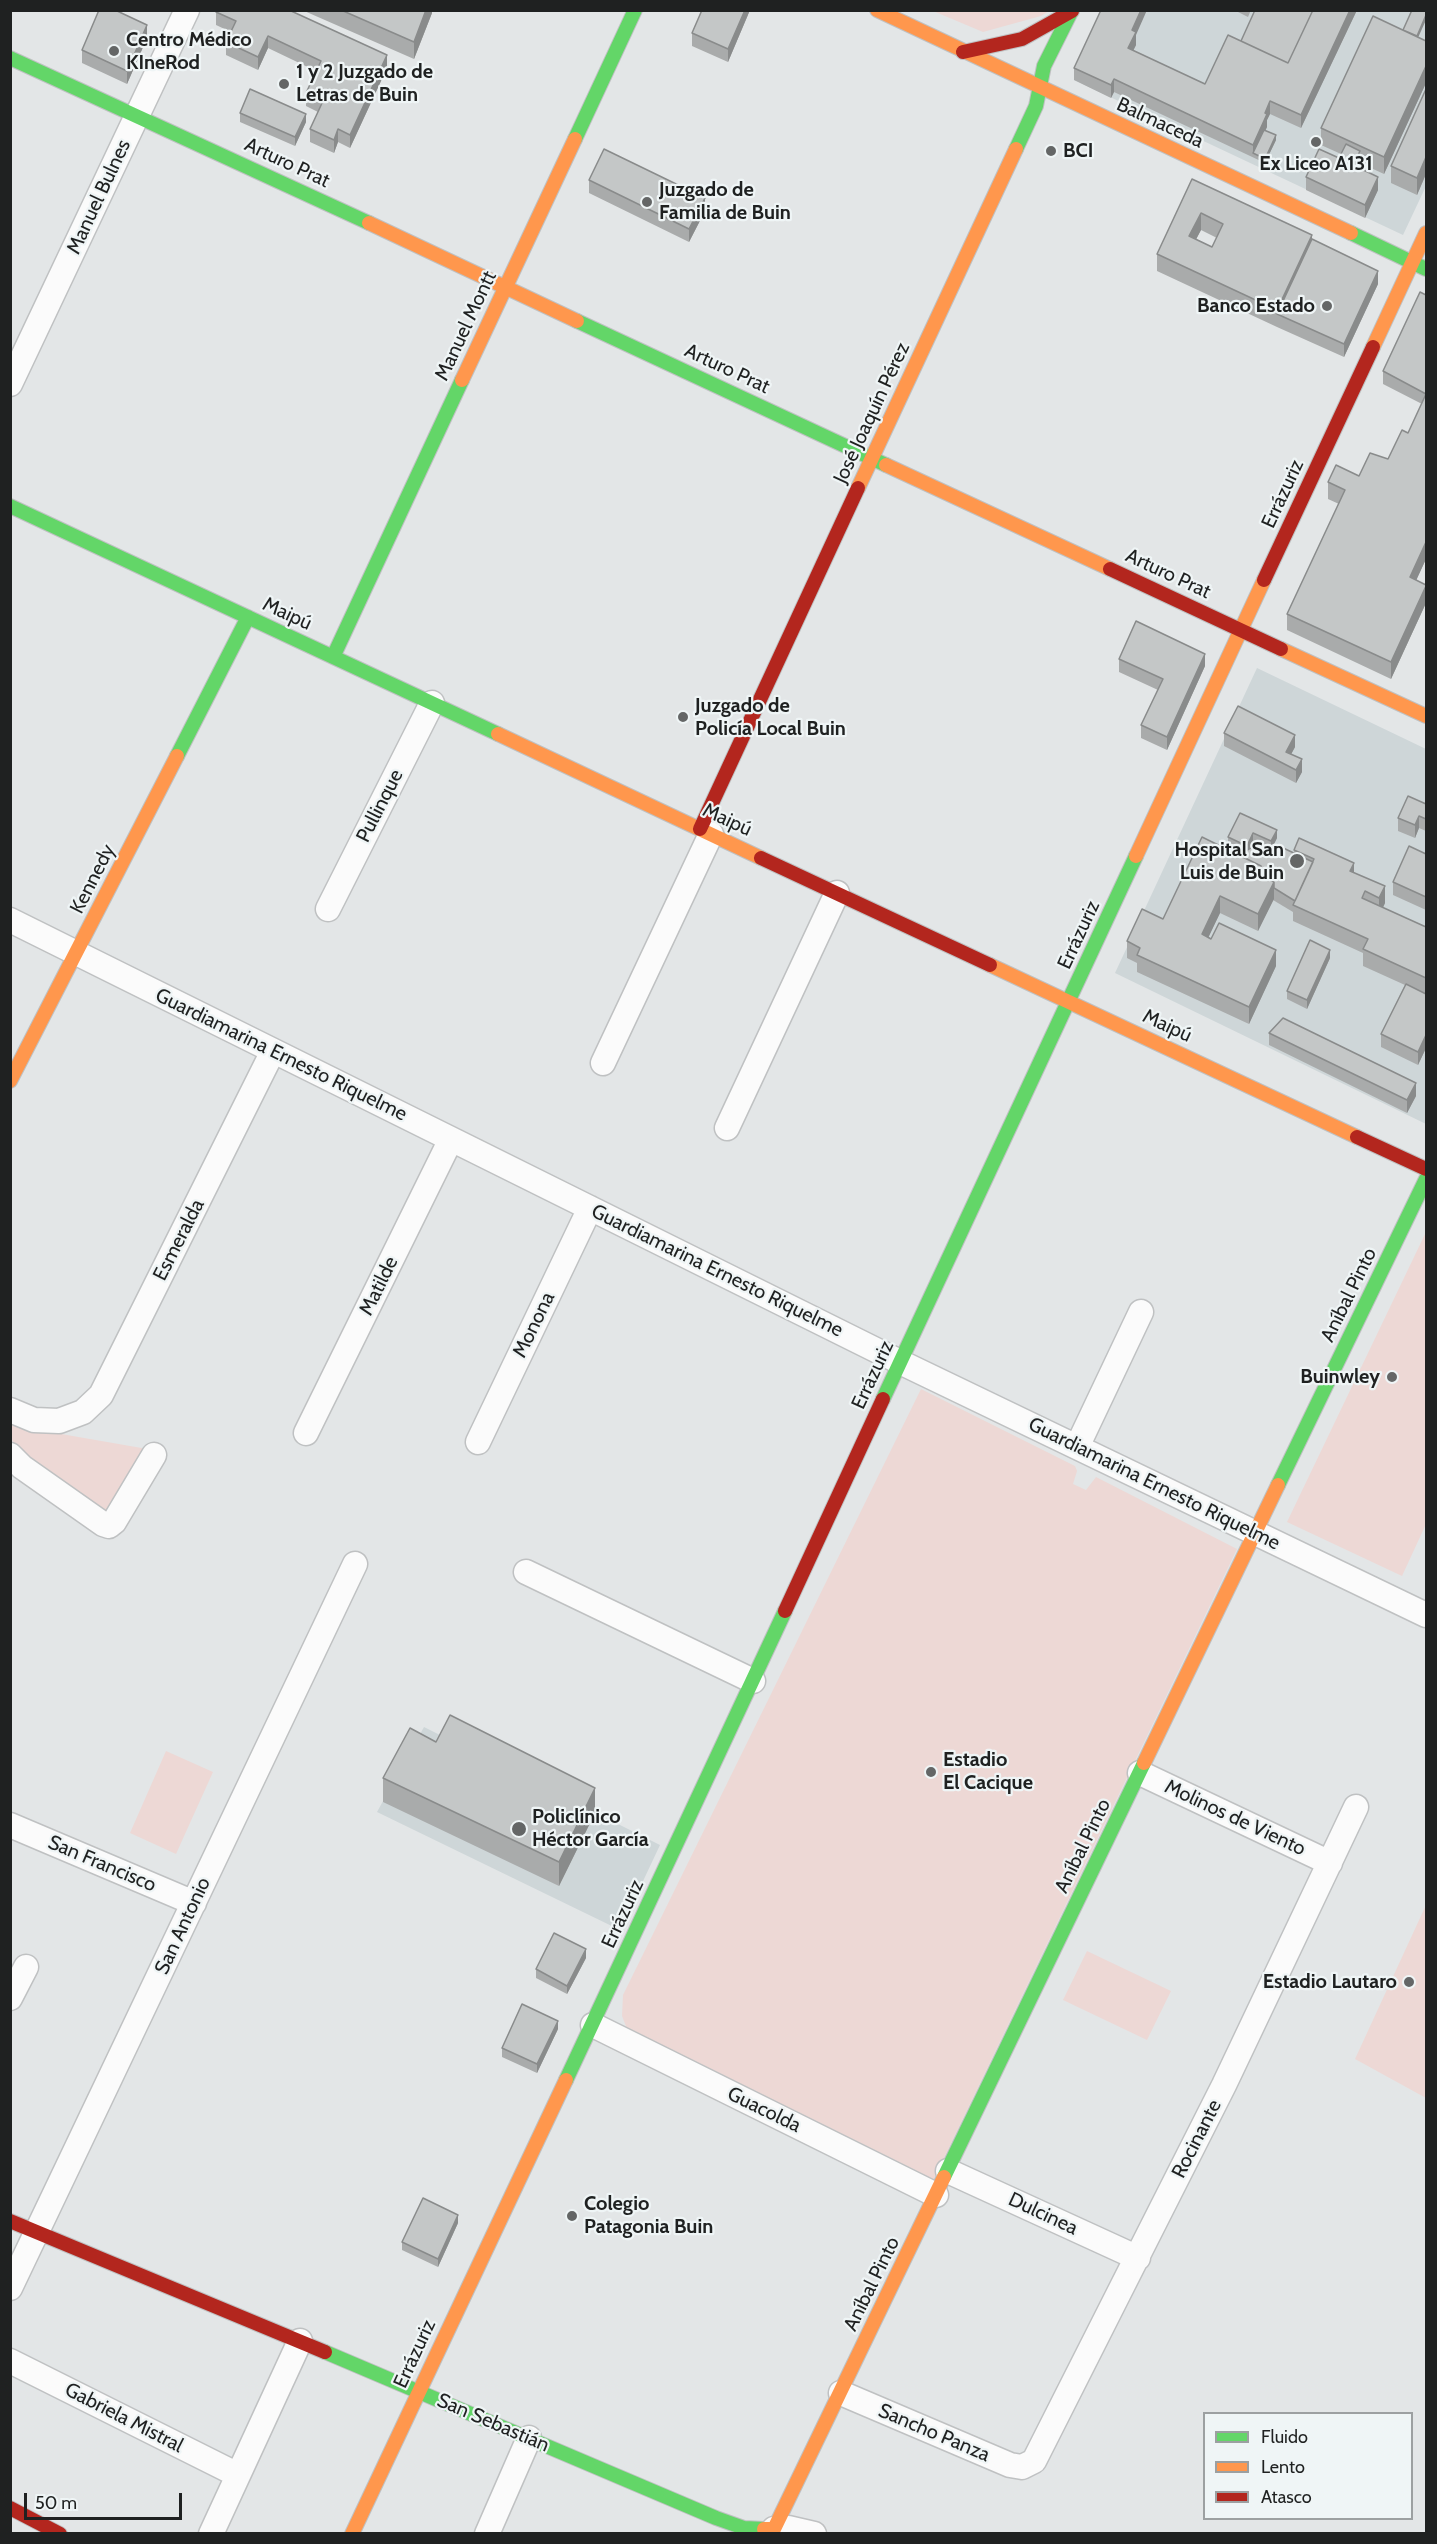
<!DOCTYPE html>
<meta charset="utf-8">
<style>
body{margin:0}
#map{position:relative;width:1437px;height:2544px;overflow:hidden;background:#e3e6e7;font-family:Cabin,sans-serif}
canvas{display:block}
.frame{position:absolute;inset:0;border:12px solid #1f2121;pointer-events:none}
.legend{position:absolute;left:1203px;top:2412px;width:210px;height:108px;box-sizing:border-box;background:#eff5f6;border:2px solid #9ca0a1;margin:0;padding:8px 10px;list-style:none;font-size:18px;color:#1f2121}
.legend li{display:flex;align-items:center;gap:12px;height:30px}
.legend b{width:30px;border:2px solid #9ca0a1}
.scale{position:absolute;left:24px;top:2493px;width:158px;height:27px;box-sizing:border-box;border:3px solid #1f2121;border-top:0;padding-left:8px;font-size:18px;line-height:21px;white-space:nowrap;color:#1f2121;-webkit-text-stroke:4px #eff5f6;paint-order:stroke}
</style>
<div id="map">
<canvas width="1437" height="2544"></canvas>
<div class="frame"></div>
<ul class="legend">
<li><b style="height:8px;background:#63d668"></b>Fluido</li>
<li><b style="height:8px;background:#ff974d"></b>Lento</li>
<li><b style="height:8px;background:#b3261e"></b>Atasco</li>
</ul>
<div class="scale">50 m</div>
</div>
<script>
const ctx = document.querySelector('canvas').getContext('2d');
ctx.lineJoin = 'round';
function paint(path, color) { ctx.fillStyle = color; ctx.fill(path, 'evenodd'); }
const toPath = rows => new Path2D(rows.map(r => 'M' + r).join(''));
function trace(path, color, width, dash) { ctx.strokeStyle = color; ctx.lineWidth = width; ctx.lineCap = dash ? 'butt' : 'round'; ctx.setLineDash(dash || []); ctx.stroke(path); }
function drawText(font, color, halo, rows, align = 'center') {
  ctx.font = font + ' Cabin,sans-serif'; ctx.lineWidth = 4.5; ctx.setLineDash([]); ctx.textBaseline = 'middle'; ctx.strokeStyle = halo; ctx.fillStyle = color; for (const [text, x, y, turn = 0] of rows) {
    ctx.save(); ctx.translate(x, y); ctx.rotate((+turn || 0) * Math.PI / 180); ctx.textAlign = isNaN(turn) ? turn : align; if (halo) ctx.strokeText(text, 0, 0); ctx.fillText(text, 0, 0); ctx.restore();
  }
}
paint(toPath([
 [1107,11,1426,11,1426,186,1403,235,1074,80],
 [1257,668,1426,749,1426,1124,1115,973],
 [424,1727,660,1845,620,1930,377,1812]
]), '#ced6d8');
paint(toPath([
 [933,11,1049,11,1041,16,983,32],
 [1426,1232,1426,1524,1402,1576,1287,1522],
 [921,1389,1075,1466,1077,1471,1073,1484,1086,1490,1096,1477,1237,1549,932,2183,629,2034,622,2016,623,1995],
 [10,1420,44,1431,153,1450,110,1520,18,1452,11,1438],
 [166,1751,213,1772,176,1854,130,1833],
 [1426,1905,1426,2098,1355,2059],
 [1087,1951,1171,1991,1147,2040,1063,2000]
]), '#edd8d5');
const street = toPath([
 [10,384,187,10],
 [328,909,432,703],
 [10,920,900,1362,1426,1615],
 [603,1063,711,834],
 [727,1128,837,893],
 [10,1410,34,1420,59,1421,83,1412,101,1395,273,1051],
 [306,1433,451,1139],
 [478,1442,590,1208],
 [1077,1447,1141,1312],
 [10,1455,22,1467,103,1524,109,1526,114,1522,154,1455],
 [526,1572,753,1681],
 [1140,1773,1330,1863],
 [10,1825,194,1903],
 [10,1998,26,1967],
 [593,2025,936,2195],
 [948,2171,1138,2258],
 [10,2288,355,1564],
 [10,2361,238,2475],
 [841,2393,1010,2465,1022,2467,1034,2461,1224,2085,1356,1807],
 [211,2534,300,2341],
 [487,2534,529,2438],
 [774,2534,774,2529,788,2528,814,2534]
]);
const fast = toPath([
 [10,58,369,223],
 [575,139,635,10],
 [1016,149,1036,106,1044,66,1072,10],
 [1351,233,1426,269],
 [577,321,886,465],
 [10,506,498,734],
 [333,657,462,380],
 [177,756,248,617],
 [883,1399,1136,856],
 [1278,1485,1426,1179],
 [566,2080,785,1611],
 [944,2177,1144,1763],
 [325,2352,716,2518,744,2528,764,2529]
]);
const slow = toPath([
 [877,10,1351,233],
 [369,223,577,321],
 [1373,347,1426,233],
 [462,380,575,139],
 [886,465,1110,569],
 [858,488,1016,149],
 [1281,649,1426,716],
 [498,734,761,858],
 [1136,856,1264,580],
 [990,965,1357,1137],
 [10,1081,177,756],
 [1144,1763,1278,1485],
 [764,2529,774,2529,944,2177],
 [352,2534,566,2080]
]);
const jam = toPath([
 [963,52,1022,39,1072,11],
 [1110,569,1281,649],
 [1264,580,1373,347],
 [700,829,858,488],
 [761,858,990,965],
 [1357,1137,1426,1169],
 [785,1611,883,1399],
 [10,2221,325,2352],
 [10,2508,60,2534]
]);
trace(street, '#bfc1c2', 27);
trace(fast, '#bfc1c2', 16);
trace(slow, '#bfc1c2', 16);
trace(jam, '#bfc1c2', 16);
trace(street, '#fbfbfb', 24);
trace(fast, '#63d668', 14);
trace(slow, '#ff974d', 14);
trace(jam, '#b3261e', 14);
paint(toPath([
 [302,10,432,10,432,13,414,59],
 [702,10,750,10,728,62,692,46,692,33],
 [1234,10,1251,10,1248,17],
 [1255,10,1357,10,1301,128,1270,114,1267,120,1267,127,1265,131,1276,140,1265,163,1114,92,1111,98,1074,80,1074,68,1136,35,1136,45,1133,51,1205,84,1241,41],
 [216,12,387,68,350,148,338,142,334,153,310,142,310,129,318,112,306,106,306,93,316,71,268,48,258,70,226,55,226,42,231,32,216,25],
 [1403,30,1426,41,1426,83,1384,174,1360,163,1358,168,1378,190,1365,218,1306,190,1306,177,1339,158,1341,154,1321,145,1321,128],
 [147,38,127,84,82,63,82,50],
 [1426,89,1426,174,1417,195,1391,183,1391,166],
 [240,113,306,122,295,146,240,122],
 [1192,179,1312,239,1378,284,1344,357,1277,327,1157,271,1157,254],
 [1201,230,1217,238,1212,247,1196,239],
 [589,180,705,211,689,242,589,193],
 [1426,295,1426,559,1416,580,1426,585,1426,603,1391,679,1287,630,1287,614,1339,504,1328,499,1328,482,1359,476,1388,459,1408,433,1422,404,1383,384,1383,371],
 [1119,659,1205,666,1167,750,1141,738,1141,725,1158,690,1119,672],
 [1224,733,1295,747,1291,754,1302,772,1296,783,1224,746],
 [1426,804,1426,831,1419,828,1415,838,1398,831,1398,818],
 [1240,813,1277,838,1271,850,1253,841,1250,848,1276,857,1294,853,1294,850,1354,872,1385,903,1383,908,1426,927,1426,1048,1418,1065,1381,1047,1381,1034,1405,985,1363,966,1363,953,1293,921,1293,912,1273,900,1258,931,1220,913,1208,937,1276,966,1249,1024,1137,972,1137,963,1127,958,1127,941,1163,919,1239,855,1243,852,1228,845,1228,837],
 [1426,854,1426,910,1393,895,1393,882],
 [1330,958,1307,1009,1287,999,1287,991],
 [1269,1033,1416,1096,1407,1113,1269,1045],
 [436,1742,595,1813,559,1886,383,1802,383,1778],
 [586,1958,567,1994,536,1978,536,1969],
 [558,2029,537,2073,502,2057,502,2048],
 [458,2223,438,2267,402,2250,402,2242]
]), '#a9abab');
paint(toPath([
 [426,10,432,10,432,13,414,59,414,42],
 [745,10,750,10,728,62,728,49],
 [1141,10,1147,10,1136,35,1136,45,1128,61,1128,48,1132,30],
 [1350,10,1357,10,1301,128,1301,115],
 [1426,15,1426,20,1412,51,1412,46],
 [147,25,147,38,127,84,127,71],
 [268,36,268,48,258,70,258,57],
 [387,55,387,68,350,148,350,135],
 [1426,66,1426,83,1384,174,1384,157],
 [1114,79,1114,92,1111,98,1111,85],
 [1270,101,1270,114,1267,120,1267,127,1254,154,1253,153,1253,158,1253,145],
 [306,114,306,122,295,146,295,137],
 [338,129,338,142,334,153,334,140],
 [1276,135,1276,140,1265,163,1265,159],
 [1360,151,1360,163,1353,178,1353,165],
 [1426,157,1426,174,1417,195,1417,178],
 [1378,177,1378,190,1365,218,1365,205],
 [705,198,705,211,689,242,689,229],
 [1201,213,1201,230,1189,253,1189,236],
 [1312,235,1312,252,1277,314,1277,310],
 [1378,271,1378,284,1344,357,1344,344],
 [1426,542,1426,559,1410,594,1410,577],
 [1426,586,1426,603,1391,679,1391,662],
 [1205,654,1205,666,1167,750,1167,737],
 [1295,735,1295,747,1286,764,1286,752],
 [1302,759,1302,772,1296,783,1296,770],
 [1419,816,1419,828,1415,838,1415,825],
 [1277,830,1277,838,1271,850,1271,841],
 [1253,833,1253,841,1247,854,1247,846],
 [1354,863,1354,880,1350,871],
 [1274,882,1274,899,1258,931,1258,914],
 [1385,886,1385,903,1379,915,1379,898],
 [1220,896,1220,913,1202,951,1202,934],
 [1276,950,1276,966,1249,1024,1249,1007],
 [1330,950,1330,958,1307,1009,1307,1000],
 [1426,1035,1426,1048,1418,1065,1418,1052],
 [1416,1083,1416,1096,1407,1113,1407,1100],
 [595,1788,595,1813,559,1886,559,1862],
 [586,1949,586,1958,567,1994,567,1986],
 [558,2021,558,2029,537,2073,537,2064],
 [458,2215,458,2223,438,2267,438,2259]
]), '#898b8b');
const building = toPath([
 [99,10,115,10,147,25,127,71,82,50,99,10],
 [217,10,289,10,387,55,350,135,338,129,334,140,310,129,323,101,306,93,321,61,268,36,258,57,226,42,236,21,216,12,217,10],
 [341,10,426,10,414,42,341,10],
 [702,10,745,10,728,49,692,33,702,10],
 [1101,10,1141,10,1132,30,1136,32,1128,48,1205,84,1228,35,1288,63,1313,10,1350,10,1301,115,1270,101,1265,113,1267,114,1253,145,1114,79,1111,85,1074,68,1101,10],
 [1255,10,1313,10,1288,63,1241,41,1255,10],
 [1412,10,1426,10,1426,15,1417,36,1403,30,1412,10],
 [1373,16,1426,41,1426,66,1384,157,1321,128,1373,16],
 [250,89,306,114,295,137,240,113,250,89],
 [1426,89,1426,157,1417,178,1391,166,1426,89],
 [1264,130,1276,135,1265,159,1253,153,1264,130],
 [1346,144,1360,151,1353,165,1378,177,1365,205,1306,177,1319,149,1339,158,1346,144],
 [604,149,705,198,689,229,589,180,604,149],
 [1192,179,1312,235,1277,310,1157,254,1192,179],
 [1201,213,1223,224,1212,247,1189,236,1201,213],
 [1312,239,1378,271,1344,344,1277,314,1312,239],
 [1420,292,1426,295,1426,394,1383,371,1420,292],
 [1426,394,1426,542,1410,577,1426,585,1426,586,1391,662,1287,614,1345,490,1328,482,1336,465,1359,476,1370,453,1388,459,1402,430,1408,433,1426,394],
 [1136,621,1205,654,1167,737,1141,725,1163,679,1119,659,1136,621],
 [1238,706,1295,735,1286,752,1302,759,1296,770,1224,733,1238,706],
 [1408,796,1426,804,1426,819,1419,816,1415,825,1398,818,1408,796],
 [1240,813,1277,830,1271,841,1253,833,1247,846,1228,837,1240,813],
 [1202,837,1261,866,1257,874,1274,882,1258,914,1220,896,1202,934,1211,939,1219,923,1276,950,1249,1007,1137,955,1140,948,1127,941,1142,909,1163,919,1202,837],
 [1299,838,1354,863,1350,871,1385,886,1379,898,1365,891,1362,898,1426,927,1426,978,1363,949,1368,939,1293,905,1314,859,1294,850,1299,838],
 [1254,846,1276,857,1281,847,1313,862,1295,901,1274,888,1274,882,1259,875,1261,870,1261,866,1239,855,1254,846],
 [1409,846,1426,854,1426,897,1393,882,1409,846],
 [1310,940,1330,950,1307,1000,1287,991,1310,940],
 [1406,984,1426,994,1426,1035,1418,1052,1381,1034,1406,984],
 [1283,1018,1416,1083,1407,1100,1269,1033,1283,1018],
 [450,1715,595,1788,559,1862,383,1778,410,1728,436,1742,450,1715],
 [554,1933,586,1949,567,1986,536,1969,554,1933],
 [522,2004,558,2021,537,2064,502,2048,522,2004],
 [423,2198,458,2215,438,2259,402,2242,423,2198]
]);
paint(building, '#c4c7c7');
trace(building, '#898b8b', 1.5);
for (const [x, y, r, color] of [
 [114,51,6,"#646666"],
 [284,84,6,"#646666"],
 [1316,142,6,"#646666"],
 [1051,151,6,"#646666"],
 [647,202,6,"#646666"],
 [1327,306,6,"#646666"],
 [683,717,6,"#646666"],
 [1297,861,8,"#646666"],
 [1392,1377,6,"#646666"],
 [931,1772,6,"#646666"],
 [519,1829,8,"#646666"],
 [1409,1982,6,"#646666"],
 [572,2216,6,"#646666"]
]) { const dot = new Path2D(); dot.arc(x, y, r, 0, 2 * Math.PI); ctx.fillStyle = color; ctx.fill(dot); trace(dot, '#eff5f6', 2); }
drawText('bold 20px', '#1f2121', '#eff5f6', [
 ["Centro Médico",126,40],
 ["KIneRod",126,63],
 ["1 y 2 Juzgado de",296,72],
 ["Letras de Buin",296,95],
 ["BCI",1063,151],
 ["Ex Liceo A131",1316,164,"center"],
 ["Juzgado de",659,190],
 ["Familia de Buin",659,213],
 ["Banco Estado",1315,306,"right"],
 ["Juzgado de",695,706],
 ["Policía Local Buin",695,729],
 ["Hospital San",1284,850,"right"],
 ["Luis de Buin",1284,873,"right"],
 ["Buinwley",1380,1377,"right"],
 ["Estadio",943,1760],
 ["El Cacique",943,1783],
 ["Policlínico",532,1817],
 ["Héctor García",532,1840],
 ["Estadio Lautaro",1397,1982,"right"],
 ["Colegio",584,2204],
 ["Patagonia Buin",584,2227]
], 'left');
drawText('20px', '#1f2121', '#eff5f6', [
 ["Balmaceda",1160,123,25],
 ["Arturo Prat",287,163,25],
 ["Manuel Bulnes",99,197,-65],
 ["Manuel Montt",466,326,-65],
 ["Arturo Prat",727,369,25],
 ["José Joaquín Pérez",872,413,-65],
 ["Errázuriz",1283,494,-65],
 ["Arturo Prat",1168,574,25],
 ["Maipú",287,614,25],
 ["Pullinque",380,806,-63],
 ["Maipú",727,820,25],
 ["Kennedy",93,879,-63],
 ["Errázuriz",1079,935,-65],
 ["Maipú",1167,1026,25],
 ["Guardiamarina Ernesto Riquelme",281,1055,26],
 ["Esmeralda",179,1240,-63],
 ["Guardiamarina Ernesto Riquelme",717,1271,26],
 ["Matilde",379,1286,-64],
 ["Aníbal Pinto",1349,1295,-64],
 ["Monona",534,1325,-64],
 ["Errázuriz",873,1375,-65],
 ["Guardiamarina Ernesto Riquelme",1154,1484,26],
 ["Molinos de Viento",1235,1818,25],
 ["Aníbal Pinto",1083,1846,-64],
 ["San Francisco",102,1864,23],
 ["Errázuriz",623,1914,-65],
 ["San Antonio",183,1926,-65],
 ["Guacolda",764,2110,26],
 ["Rocinante",1197,2139,-63],
 ["Dulcinea",1043,2214,25],
 ["Aníbal Pinto",872,2284,-64],
 ["Errázuriz",415,2354,-65],
 ["Gabriela Mistral",124,2418,27],
 ["San Sebastián",493,2423,23],
 ["Sancho Panza",934,2433,23]
]);
</script>
